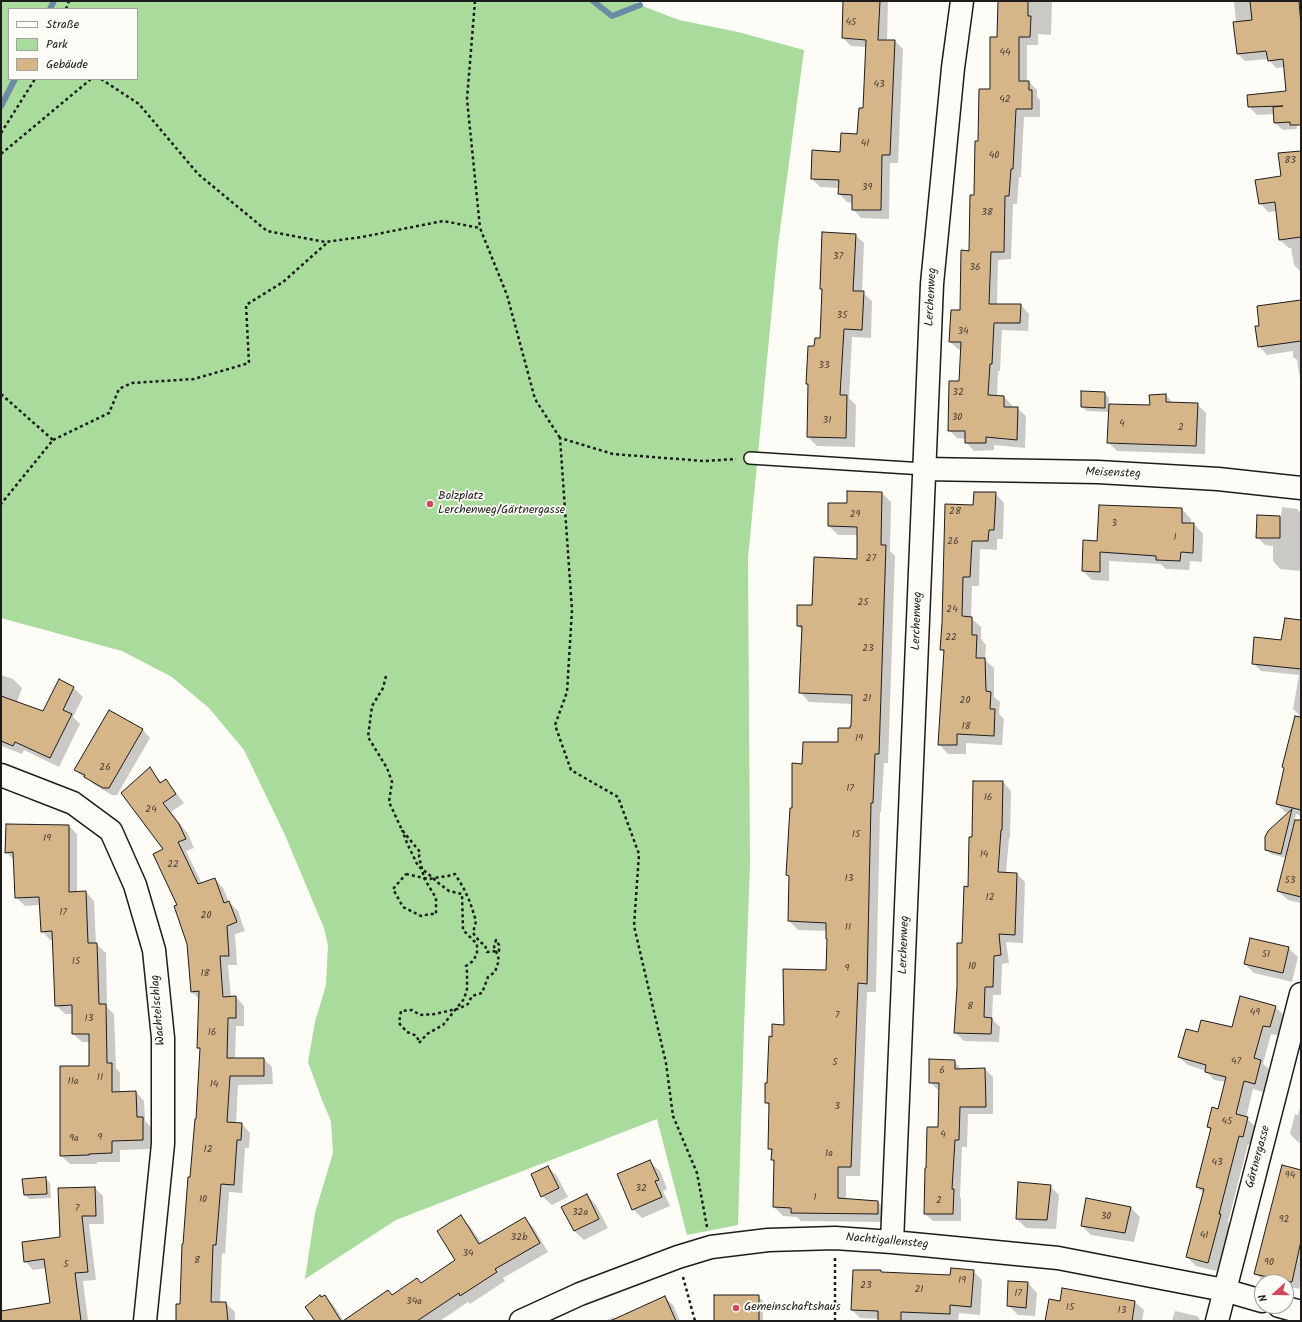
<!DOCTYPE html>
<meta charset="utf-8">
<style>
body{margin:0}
#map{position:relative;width:1302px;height:1322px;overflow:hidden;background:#fdfcf7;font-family:Kalam,sans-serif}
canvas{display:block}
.frame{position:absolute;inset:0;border:2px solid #1c1c1c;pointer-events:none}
.legend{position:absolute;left:8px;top:8px;width:130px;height:72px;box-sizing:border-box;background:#fdfcf7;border:1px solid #a3a29f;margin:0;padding:5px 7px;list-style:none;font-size:12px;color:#1c1c1c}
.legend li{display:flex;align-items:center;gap:8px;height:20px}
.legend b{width:20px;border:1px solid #a3a29f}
.north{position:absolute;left:1254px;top:1274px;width:40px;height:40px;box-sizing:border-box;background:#fdfcf7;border:1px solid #a3a29f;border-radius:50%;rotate:249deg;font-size:11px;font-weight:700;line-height:16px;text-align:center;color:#1c1c1c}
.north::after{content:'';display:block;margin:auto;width:14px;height:18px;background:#d1495b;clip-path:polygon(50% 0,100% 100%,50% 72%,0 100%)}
</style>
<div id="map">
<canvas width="1302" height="1322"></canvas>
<div class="frame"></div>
<ul class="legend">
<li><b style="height:5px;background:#fdfcf7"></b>Straße</li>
<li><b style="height:11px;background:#a9db9d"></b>Park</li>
<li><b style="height:11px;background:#d6b589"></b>Gebäude</li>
</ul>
<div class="north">N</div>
</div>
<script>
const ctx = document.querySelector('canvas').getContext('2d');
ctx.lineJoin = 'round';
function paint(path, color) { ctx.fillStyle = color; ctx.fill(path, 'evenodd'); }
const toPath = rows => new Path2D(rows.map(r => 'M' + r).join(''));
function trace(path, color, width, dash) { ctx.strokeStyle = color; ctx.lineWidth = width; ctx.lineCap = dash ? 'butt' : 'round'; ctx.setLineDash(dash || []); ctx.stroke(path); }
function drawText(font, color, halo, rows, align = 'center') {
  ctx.font = font + ' Kalam,sans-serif'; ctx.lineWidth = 3.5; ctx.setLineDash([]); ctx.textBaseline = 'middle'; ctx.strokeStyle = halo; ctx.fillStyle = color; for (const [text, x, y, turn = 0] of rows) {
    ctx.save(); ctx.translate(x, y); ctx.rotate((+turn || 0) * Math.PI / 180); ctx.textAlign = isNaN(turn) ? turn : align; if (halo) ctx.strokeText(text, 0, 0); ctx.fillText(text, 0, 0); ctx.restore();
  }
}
paint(toPath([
 [1,1,634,1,640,5,679,20,738,32,804,50,778,245,748,558,750,864,744,1027,738,1225,687,1235,657,1119,396,1220,305,1279,315,1213,333,1153,331,1121,322,1100,308,1062,315,1022,326,985,328,945,324,928,285,835,244,750,209,708,172,677,122,651,1,618],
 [9,9,137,9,137,79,9,79]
]), '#a9db9d');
paint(toPath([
 [844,1,888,1,887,41,895,41,903,49,898,163,890,163,889,219,861,218,853,209,853,203,847,202,839,194,839,188,820,187,812,179,841,153,858,135,864,109,866,47,851,46,843,38],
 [999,1,1052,1,1051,35,1038,34,1038,45,1027,45,1027,82,1029,82,1037,90,1037,97,1040,100,1040,117,1024,117,1021,177,1019,177,1017,204,1013,204,1011,259,998,260,997,305,1021,305,1029,314,1028,331,1002,330,1000,371,998,371,997,397,1004,397,1012,405,1012,408,1017,408,1026,416,1025,448,994,445,994,450,974,451,966,442,966,439,957,438,949,430,960,382,962,350,959,350,950,342,961,312,970,252,979,142,991,90,998,38],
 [1234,1,1301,1,1301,113,1296,113,1297,129,1283,130,1275,123,1274,114,1257,115,1249,107,1248,96,1287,91,1285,67,1276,68,1268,59,1245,61,1238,54,1236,22],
 [1301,152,1301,272,1294,265,1291,248,1289,248,1280,240,1277,211,1268,212,1260,203,1282,177],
 [855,235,864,243,862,292,872,301,871,338,852,337,849,398,856,405,855,447,817,446,808,437,809,386,807,384,815,348,821,339,823,291,821,288],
 [1301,301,1301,384,1297,360,1293,357,1293,351,1267,355,1259,346,1260,326],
 [1082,392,1105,393,1109,398,1109,405,1151,406,1166,395,1173,403,1197,404,1206,413,1205,454,1117,451,1108,442,1109,412,1087,411,1082,407],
 [882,493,891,502,890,551,895,556,888,763,884,763,881,812,880,812,876,992,867,992,860,1176,846,1176,846,1199,878,1202,887,1211,886,1222,801,1221,797,1217,783,1216,774,1207,775,1162,772,1160,773,1152,769,1149,770,1107,766,1103,773,1038,785,1026,827,971,827,931,798,930,789,921,790,878,787,875,793,809,803,765,839,744,851,729,853,704,809,702,800,692,803,631,798,626,813,606,858,560,858,535,838,535,829,526,848,504],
 [995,493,1004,503,1003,539,997,539,997,550,980,549,979,586,972,586,971,618,981,627,981,639,986,645,985,660,994,668,994,697,1000,702,999,714,1004,719,1002,745,966,743,966,754,948,754,939,744,945,654,941,649,974,506],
 [1282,507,1297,509,1301,513,1301,571,1280,569,1273,561,1273,546,1265,545,1257,537,1258,516,1281,517],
 [1182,509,1191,519,1191,524,1194,524,1203,534,1202,562,1190,561,1189,570,1166,569,1161,564,1109,561,1109,581,1092,580,1083,571,1098,542],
 [1301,622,1301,717,1293,709,1299,675,1261,671,1253,663,1282,641],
 [1,675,13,679,22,688,17,702,44,712,74,688,83,697,73,717,80,724,59,767,24,750,22,754,1,746],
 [110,711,143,730,150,738,117,795,112,795,93,784,90,780,83,777,75,770],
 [1301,748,1301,816,1296,814,1289,842,1301,846,1301,903,1288,900,1278,891,1286,858,1271,854,1266,849,1290,813,1285,812,1277,804],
 [150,769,162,783,165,781,174,790,184,803,171,812,188,834,194,848,186,851,202,884,215,879,223,888,229,902,238,911,245,931,235,934,237,965,228,965,231,997,236,997,244,1006,244,1026,236,1026,235,1059,264,1059,272,1067,273,1084,238,1085,236,1124,242,1124,250,1133,249,1148,245,1148,242,1193,229,1192,225,1254,222,1253,220,1303,226,1303,235,1312,235,1321,177,1321,181,1305,197,1120,201,1051,198,1048,200,1000,192,992,188,944,164,850],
 [1003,782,1011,791,1010,838,1009,838,1006,873,1017,874,1025,882,1023,943,1006,942,1009,963,1002,964,1001,995,993,995,992,1019,1000,1027,999,1042,964,1041,955,1032,973,838],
 [69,826,77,834,77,892,86,892,94,901,96,944,106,953,107,1007,114,1014,116,1068,120,1073,120,1093,136,1092,144,1101,145,1121,151,1127,151,1149,120,1150,120,1162,97,1162,97,1164,70,1164,61,1156,90,1067,90,1042,82,1042,73,1034,73,1014,65,1014,56,1005,54,940,50,940,42,931,40,905,25,906,16,897,14,860,6,852],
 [1288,948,1298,957,1292,982,1254,973,1245,964],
 [1275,1007,1284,1015,1278,1035,1271,1034,1263,1064,1269,1069,1263,1092,1253,1089,1246,1118,1256,1127,1251,1145,1248,1144,1228,1222,1230,1224,1217,1271,1196,1266,1187,1257,1204,1194,1197,1187,1211,1130,1208,1127,1218,1110,1225,1082,1214,1080,1206,1071,1188,1065,1179,1057,1199,1033,1232,1028],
 [954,1061,962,1070,985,1069,993,1077,993,1114,968,1114,967,1147,962,1147,960,1197,961,1198,961,1221,933,1221,925,1214,927,1169,939,1128,939,1090,938,1090,930,1082],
 [1301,1103,1301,1143,1298,1142,1290,1134,1295,1114,1298,1115],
 [650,1162,660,1171,667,1189,663,1191,670,1206,642,1218,633,1209],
 [548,1167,557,1176,568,1197,552,1205,542,1196],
 [1301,1171,1301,1282,1299,1289,1286,1286,1286,1282,1263,1281,1255,1273],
 [45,1178,50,1183,51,1198,29,1199,25,1195,23,1180],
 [1050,1186,1059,1195,1056,1229,1026,1228,1017,1219],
 [95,1188,103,1196,104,1224,89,1224,96,1280,83,1281,88,1321,25,1321,51,1304,47,1268,33,1270,25,1261,61,1238],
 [587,1195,596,1205,608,1228,584,1240,574,1231,563,1207],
 [1086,1200,1131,1208,1140,1217,1134,1242,1091,1235,1082,1226],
 [461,1217,470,1226,482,1244,525,1218,534,1228,548,1252,503,1278,505,1281,470,1304,468,1302,440,1321,344,1321,388,1291,393,1295,417,1279,422,1284,457,1261],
 [880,1271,882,1273,951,1276,973,1271,982,1280,980,1315,959,1313,958,1321,909,1320,909,1321,879,1321,879,1319,860,1318,852,1310],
 [1028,1283,1037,1293,1035,1316,1018,1315,1008,1305],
 [1063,1289,1135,1302,1144,1310,1142,1321,1046,1321,1061,1302],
 [325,1296,334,1306,344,1321,316,1321,322,1298],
 [758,1296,763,1301,763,1321,715,1321],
 [664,1297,673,1305,680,1321,605,1321,613,1317,615,1320],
 [1175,1311,1197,1316,1201,1321,1172,1321]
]), '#0003');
trace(toPath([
 [593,1,612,16,640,5],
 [50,9,54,1],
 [1,106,15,79]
]), '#6c8aa4', 6);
const building = toPath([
 [843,1,880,1,878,40,895,40,890,155,882,155,881,210,852,210,852,195,838,194,839,180,811,179,812,150,840,152,841,133,857,134,859,108,863,108,866,40,842,38,843,1],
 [998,1,1028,1,1028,16,1031,16,1030,37,1019,37,1019,81,1029,81,1029,90,1032,90,1032,109,1016,109,1013,169,1011,169,1009,196,1005,196,1004,252,991,252,989,304,1021,304,1020,323,994,323,992,364,990,364,988,395,1004,396,1004,407,1018,407,1017,440,986,437,986,443,965,443,965,431,948,431,949,381,959,381,961,342,949,342,951,310,960,310,961,250,969,251,970,195,974,195,975,141,978,141,979,89,990,89,990,37,997,37,998,1],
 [1250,1,1299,1,1301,25,1301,125,1290,125,1290,122,1274,123,1273,107,1283,106,1248,107,1247,95,1286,91,1283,59,1268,61,1266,51,1237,54,1233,22,1252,20,1250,1],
 [1301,151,1301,237,1279,240,1275,202,1259,204,1255,180,1281,176,1278,153,1301,151],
 [822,232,856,234,853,291,864,291,862,330,844,329,840,395,847,395,846,438,807,437,808,384,806,384,808,346,814,346,815,338,820,338,822,289,820,289,822,232],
 [1301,300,1301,341,1258,347,1255,326,1259,326,1257,306,1301,300],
 [1081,391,1105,392,1105,408,1081,407,1081,391],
 [1166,394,1166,402,1198,403,1196,446,1107,443,1109,404,1150,405,1149,395,1166,394],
 [847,491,882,492,881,545,886,545,879,754,875,754,873,803,871,803,867,984,858,983,851,1167,838,1167,838,1198,878,1201,878,1214,791,1213,791,1208,773,1207,774,1160,771,1160,772,1149,768,1149,769,1103,765,1103,765,1083,767,1083,769,1036,772,1037,772,1024,784,1025,783,969,826,970,827,939,826,939,826,923,788,921,789,876,786,875,790,808,792,808,792,763,802,764,803,742,838,742,838,728,850,728,850,726,851,726,852,695,799,693,802,626,797,626,797,605,812,605,814,557,857,559,857,527,828,526,828,503,847,503,847,491],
 [974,492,996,492,994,530,989,530,988,541,972,541,970,577,963,577,962,616,972,617,972,635,977,635,976,658,985,658,986,691,991,692,990,709,995,709,994,736,957,734,957,745,938,745,944,650,940,650,942,623,945,504,973,505,974,492],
 [1099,505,1182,508,1182,523,1194,523,1193,553,1181,552,1180,561,1156,560,1156,556,1100,552,1100,572,1082,571,1083,540,1097,541,1099,505],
 [1257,515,1280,516,1280,538,1256,538,1257,515],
 [1285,618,1301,620,1301,669,1252,664,1254,637,1281,640,1285,618],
 [59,679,74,687,63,710,72,714,50,758,15,742,13,746,1,741,1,696,43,711,59,679],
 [109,710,143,729,109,788,103,788,84,777,85,775,74,770,109,710],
 [1295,716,1301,717,1301,810,1276,804,1284,768,1282,767,1295,716],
 [150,767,160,783,166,779,176,794,163,803,179,824,186,839,178,842,198,884,215,878,224,903,229,901,237,922,227,926,229,956,220,956,223,997,236,996,236,1018,228,1018,227,1058,264,1058,264,1076,230,1076,227,1122,242,1123,241,1140,237,1140,234,1185,221,1184,216,1245,213,1245,211,1302,226,1302,228,1321,176,1321,176,1304,180,1304,182,1244,183,1244,188,1177,190,1177,195,1119,196,1119,200,1048,197,1048,199,991,191,992,187,944,174,906,177,905,153,854,163,849,121,793,150,767],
 [973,781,1003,781,1002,830,1001,830,998,872,1017,873,1015,935,999,934,1001,955,994,956,993,987,985,987,984,1017,992,1018,991,1034,954,1033,957,987,957,943,962,943,964,886,968,887,969,837,972,837,973,781],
 [1292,809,1281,854,1265,850,1265,837,1268,831,1292,809],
 [1295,820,1301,820,1301,897,1277,891,1295,820],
 [6,824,69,825,69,892,86,891,88,943,97,943,99,1004,106,1004,107,1063,112,1063,112,1092,136,1091,137,1117,143,1117,143,1140,112,1141,112,1153,89,1154,89,1155,60,1156,60,1066,89,1066,89,1034,72,1034,72,1005,55,1006,52,931,41,932,39,897,15,898,13,852,5,853,6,824],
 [1250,938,1289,947,1283,973,1244,964,1250,938],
 [1240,996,1276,1006,1270,1027,1263,1026,1254,1058,1261,1060,1255,1084,1244,1081,1236,1114,1248,1117,1243,1137,1239,1136,1219,1214,1221,1214,1208,1263,1186,1257,1204,1189,1196,1187,1211,1128,1207,1127,1212,1107,1218,1109,1226,1077,1205,1072,1206,1065,1178,1057,1186,1029,1198,1032,1201,1020,1232,1027,1240,996],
 [929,1059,955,1060,955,1069,985,1068,986,1107,960,1107,959,1140,955,1140,952,1189,954,1189,953,1214,924,1214,925,1168,926,1168,927,1127,938,1127,939,1083,929,1083,929,1059],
 [650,1160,659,1180,655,1181,662,1197,632,1210,617,1174,650,1160],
 [1282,1165,1301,1170,1301,1241,1292,1282,1254,1274,1282,1165],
 [548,1166,559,1188,541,1197,531,1174,548,1166],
 [46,1177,47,1194,24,1195,22,1179,46,1177],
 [1018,1182,1051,1185,1047,1220,1016,1219,1018,1182],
 [95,1187,96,1216,82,1216,88,1272,75,1273,81,1321,1,1321,1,1311,50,1303,44,1259,24,1262,22,1242,60,1237,58,1188,95,1187],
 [587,1194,599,1219,574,1231,561,1207,587,1194],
 [1086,1198,1131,1207,1125,1233,1081,1226,1086,1198],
 [461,1215,479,1244,525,1217,540,1243,495,1269,497,1272,460,1296,459,1293,417,1321,343,1321,388,1290,392,1295,417,1278,421,1283,455,1260,437,1231,461,1215],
 [951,1268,974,1270,971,1307,950,1305,950,1314,901,1312,901,1321,878,1321,878,1311,851,1310,853,1270,881,1270,881,1272,950,1275,951,1268],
 [1008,1281,1028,1282,1026,1308,1007,1306,1008,1281],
 [1062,1288,1135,1301,1132,1321,1045,1321,1049,1299,1060,1301,1062,1288],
 [320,1295,321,1297,325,1295,341,1321,315,1321,305,1307,320,1295],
 [714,1295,759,1295,759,1321,714,1321,714,1295],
 [665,1296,676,1321,610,1321,665,1296]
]);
paint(building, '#d6b589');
trace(building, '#1c1c1c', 1);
const service = toPath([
 [750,458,924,469]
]);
const minor = toPath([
 [924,469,1098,472,1218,479,1301,488],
 [1,775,73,803,111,831,135,885,154,950,163,1038,163,1144,145,1321],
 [892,1242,932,284,953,68,962,1],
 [1279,1306,1301,1312],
 [521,1321,580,1294,678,1257,711,1247,768,1240,835,1238,892,1242,1058,1258,1224,1290,1262,1301],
 [1217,1321,1301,994]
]);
trace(service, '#1c1c1c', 14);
trace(minor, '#1c1c1c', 25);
trace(toPath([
 [475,1,467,99,480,228],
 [66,9,69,1],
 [101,79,139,104,198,174,267,231,325,242,362,237,443,221,480,228,507,295,535,399,560,438],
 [1,133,35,79],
 [1,154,91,79],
 [1,394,53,440,1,504],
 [53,440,109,413,119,389,132,383,194,379,249,363,246,305,283,282,328,242],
 [386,676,383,688,372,706,368,737,387,768,392,782,389,802,402,830,420,852,419,857,422,869,424,878,430,879,433,878,448,876,455,874,463,887,470,902,476,921,473,933,480,942,485,945,487,952,496,951,499,951,499,945,496,940,494,947,496,951,499,960,495,972,488,977,482,993,472,996,468,1004,458,1009,456,1009,464,999,467,989,467,972,466,966,473,961,477,954,477,944,463,930,462,894,449,891,437,882,433,878,427,873,422,869,418,866,407,843,402,830],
 [406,874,424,878,436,898,436,914,430,914,421,916,403,907,393,889,406,874],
 [456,1009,443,1025,427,1034,419,1043,417,1036,407,1032,399,1023,401,1011,412,1010,420,1015,435,1014,456,1009],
 [707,1227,697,1173,673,1116,666,1063,634,926,639,854,618,797,571,770,555,725,567,692,572,610,560,438,613,454,704,461,736,459],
 [683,1277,695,1321],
 [835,1321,835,1258]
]), '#1c1c1c', 2.5, [3, 3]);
trace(service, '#fdfcf7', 11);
trace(minor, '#fdfcf7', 22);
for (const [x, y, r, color] of [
 [430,504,4,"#d1495b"],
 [736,1308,4,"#d1495b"]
]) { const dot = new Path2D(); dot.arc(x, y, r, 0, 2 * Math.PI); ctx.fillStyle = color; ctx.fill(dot); trace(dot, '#fdfcf7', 1.5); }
drawText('10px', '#4a4237', null, [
 ["45",851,23],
 ["44",1005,53],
 ["43",879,85],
 ["42",1005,100],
 ["41",865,144],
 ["40",994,156],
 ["83",1290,161],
 ["39",867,188],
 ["38",987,213],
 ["37",838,257],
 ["36",975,268],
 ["35",842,316],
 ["34",963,332],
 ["33",824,366],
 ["32",958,393],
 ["30",957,418],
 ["31",827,421],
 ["4",1122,424],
 ["2",1181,428],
 ["28",955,512],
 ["29",855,515],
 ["3",1114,524],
 ["1",1175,538],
 ["26",953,542],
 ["27",871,559],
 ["25",863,603],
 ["24",952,610],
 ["22",951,638],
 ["23",868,649],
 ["21",867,699],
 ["20",965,701],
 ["18",966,727],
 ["19",859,739],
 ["26",105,768],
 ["17",850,789],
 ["16",988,798],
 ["24",151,810],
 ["15",856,835],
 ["19",47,839],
 ["14",984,855],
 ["22",173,865],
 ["13",849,879],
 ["53",1290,881],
 ["12",990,898],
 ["17",63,913],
 ["20",206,916],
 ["11",848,928],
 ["51",1266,955],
 ["15",76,962],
 ["10",972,967],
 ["9",847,969],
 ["18",205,974],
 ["8",970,1007],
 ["49",1255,1013],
 ["7",837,1016],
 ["13",89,1019],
 ["16",212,1033],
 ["47",1236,1062],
 ["5",835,1063],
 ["6",942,1071],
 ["11",100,1078],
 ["11a",73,1082],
 ["14",214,1085],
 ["3",837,1107],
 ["45",1227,1122],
 ["4",943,1135],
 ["9",100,1138],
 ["9a",74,1139],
 ["12",208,1150],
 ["1a",829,1154],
 ["43",1217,1163],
 ["94",1290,1176],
 ["32",641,1189],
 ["1",815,1198],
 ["10",203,1200],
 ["2",939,1201],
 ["7",77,1209],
 ["32a",580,1213],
 ["30",1106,1217],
 ["92",1284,1220],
 ["41",1204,1236],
 ["32b",519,1238],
 ["34",468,1254],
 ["8",197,1261],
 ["90",1269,1263],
 ["5",66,1265],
 ["19",962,1281],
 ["23",866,1286],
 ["21",919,1290],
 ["17",1018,1294],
 ["34a",414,1302],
 ["15",1070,1308],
 ["13",1122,1311]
]);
drawText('12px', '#1c1c1c', '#fdfcf7', [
 ["Lerchenweg",932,297,-87],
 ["Meisensteg",1113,474,2],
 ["Lerchenweg",918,621,-88],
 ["Lerchenweg",905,945,-88],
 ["Wachtelschlag",159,1010,-95],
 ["Gärtnergasse",1259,1157,-75],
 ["Nachtigallensteg",887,1242,5]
]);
drawText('12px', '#1c1c1c', '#fdfcf7', [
 ["Bolzplatz",438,497],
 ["Lerchenweg/Gärtnergasse",438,511],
 ["Gemeinschaftshaus",744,1308]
], 'left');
</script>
